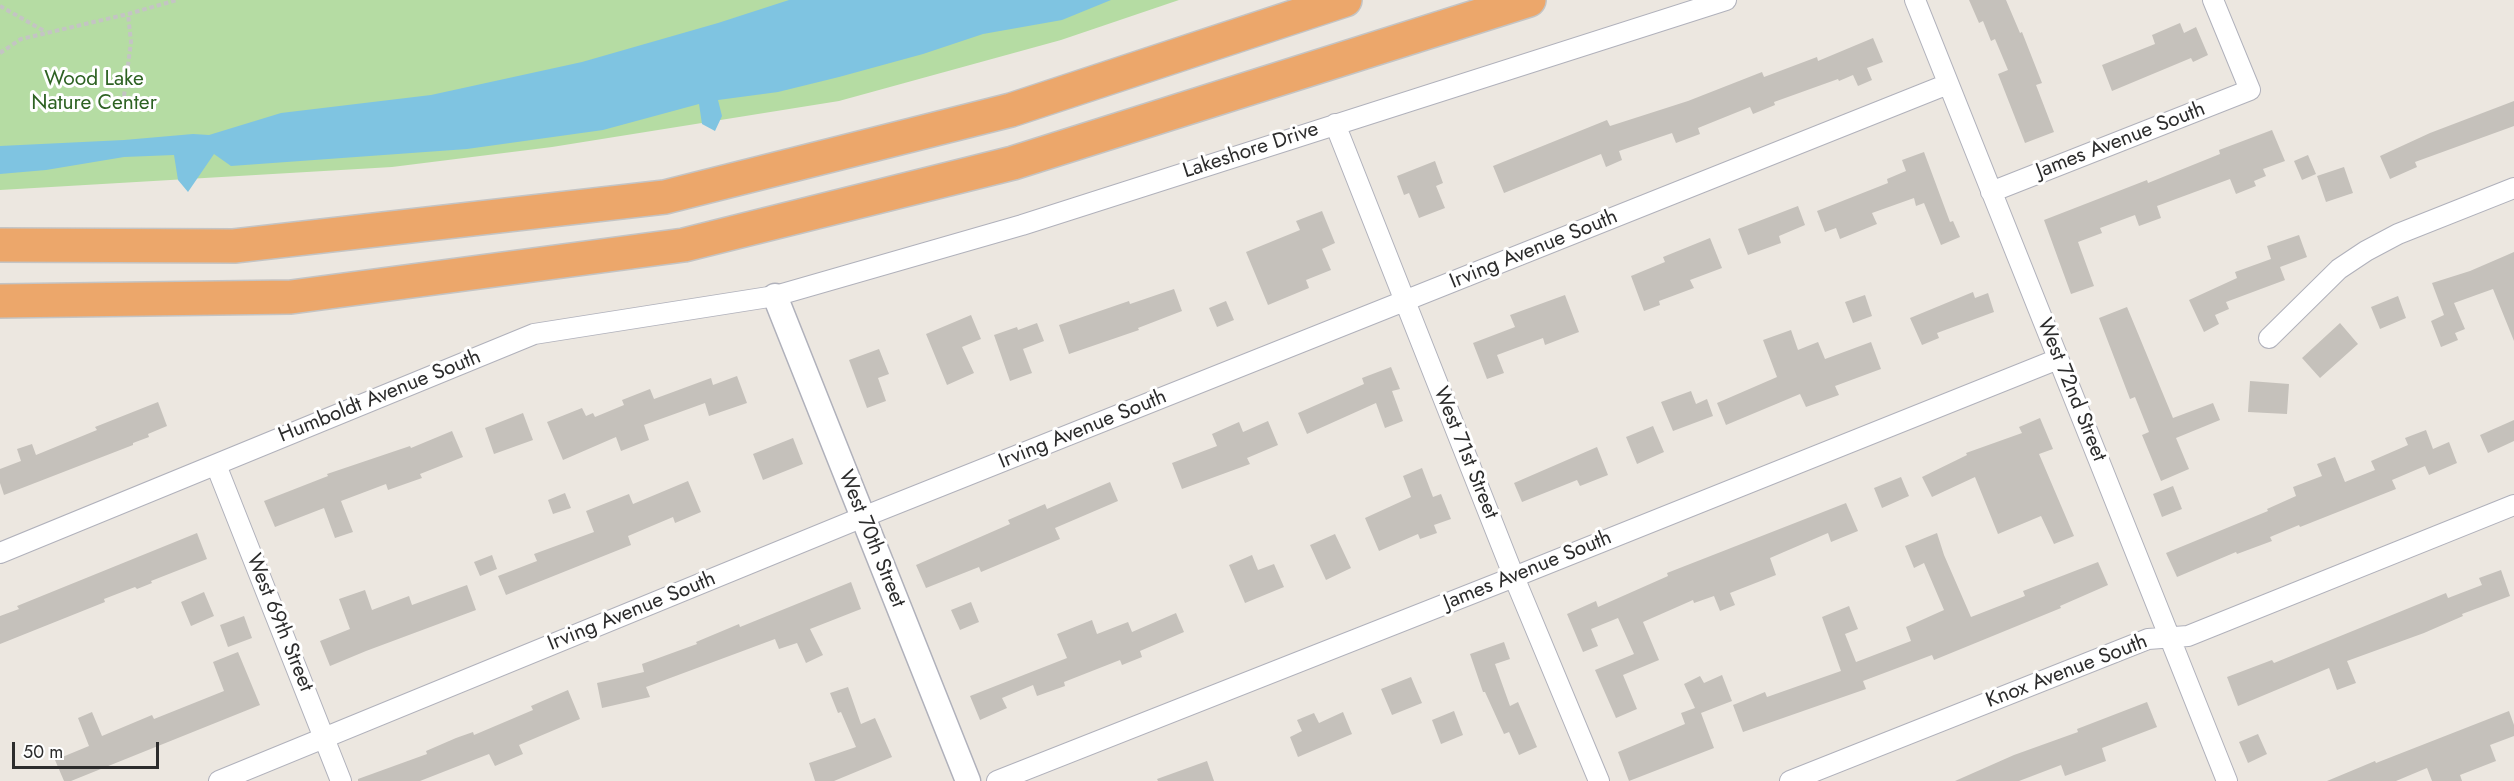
<!DOCTYPE html>
<style>
body{margin:0}
#map{position:relative;width:2514px;height:781px;overflow:hidden;background:#ece7e0;font-family:Jost,sans-serif}
canvas{display:block}
.scale{position:absolute;left:12px;top:742px;width:147px;height:27px;box-sizing:border-box;border:3px solid #2c2c2c;border-top:0;padding-left:8px;font-size:18px;line-height:21px;white-space:nowrap;color:#2c2c2c;-webkit-text-stroke:4px #fff;paint-order:stroke}
</style>
<div id="map">
<canvas width="2514" height="781"></canvas>
<div class="scale">50 m</div>
</div>
<script>
const ctx = document.querySelector('canvas').getContext('2d');
ctx.lineJoin = 'round';
function paint(path, color) { ctx.fillStyle = color; ctx.fill(path, 'evenodd'); }
const toPath = rows => new Path2D(rows.map(r => 'M' + r).join(''));
function trace(path, color, width, dash) { ctx.strokeStyle = color; ctx.lineWidth = width; ctx.lineCap = dash ? 'butt' : 'round'; ctx.setLineDash(dash || []); ctx.stroke(path); }
function drawText(font, color, halo, rows, align = 'center') {
  ctx.font = font + ' Jost,sans-serif'; ctx.lineWidth = 6; ctx.setLineDash([]); ctx.textBaseline = 'middle'; ctx.strokeStyle = halo; ctx.fillStyle = color; for (const [text, x, y, turn = 0] of rows) {
    ctx.save(); ctx.translate(x, y); ctx.rotate((+turn || 0) * Math.PI / 180); ctx.textAlign = isNaN(turn) ? turn : align; if (halo) ctx.strokeText(text, 0, 0); ctx.fillText(text, 0, 0); ctx.restore();
  }
}
paint(toPath([
 [0,0,1179,0,1061,40,839,101,552,147,392,167,0,190]
]), '#b5dca3');
paint(toPath([
 [789,0,1111,0,1062,20,983,34,923,54,839,77,778,92,718,100,722,116,715,131,702,124,699,104,603,130,467,149,231,166,214,154,188,192,178,180,174,155,124,157,46,170,0,174,0,146,124,140,193,134,209,135,281,113,431,95,582,62,718,23]
]), '#7fc4e1');
paint(toPath([
 [1969,0,2006,0,2020,33,2022,32,2042,83,2036,85,2054,132,2025,143,1998,74,2008,70,1995,39,1991,41,1983,21,1979,23],
 [2180,23,2184,33,2196,27,2208,55,2193,62,2191,58,2112,91,2102,65,2155,44,2152,35],
 [1873,38,1883,62,1867,68,1872,80,1858,86,1853,75,1839,81,1838,79,1774,102,1775,105,1753,114,1750,107,1698,128,1700,134,1676,143,1672,133,1619,151,1622,160,1606,167,1601,154,1504,193,1493,166,1607,120,1610,126,1688,101,1762,72,1764,77,1817,57,1818,61],
 [2514,101,2514,126,2415,162,2417,167,2390,179,2380,156,2430,133],
 [2272,130,2285,161,2263,169,2266,176,2254,181,2256,186,2236,194,2230,179,2157,206,2161,218,2139,226,2135,215,2100,228,2102,233,2078,242,2094,286,2071,294,2044,220,2147,180,2148,183,2220,154,2219,150],
 [1924,152,1950,222,1953,221,1960,237,1941,245,1924,203,1916,206,1914,198,1872,213,1877,224,1840,239,1836,228,1825,232,1817,211,1888,183,1887,179,1906,171,1902,160],
 [2308,155,2316,174,2302,180,2294,161],
 [1435,161,1443,183,1436,186,1445,208,1419,218,1409,193,1404,195,1397,176],
 [2344,167,2353,193,2326,202,2317,176],
 [1798,206,1805,225,1779,236,1781,243,1748,255,1738,229],
 [1322,211,1335,243,1322,249,1331,270,1306,280,1309,288,1268,305,1246,252,1300,230,1296,221],
 [2299,235,2307,257,2280,267,2285,280,2226,302,2229,309,2215,315,2219,324,2204,332,2189,300,2237,278,2235,272,2271,259,2267,246],
 [1710,238,1722,268,1690,280,1694,288,1659,301,1660,305,1644,311,1631,276,1665,262,1663,257],
 [2514,252,2514,341,2493,289,2454,303,2465,329,2455,333,2458,340,2441,347,2431,321,2444,315,2432,283,2470,271],
 [1174,289,1182,311,1138,328,1139,330,1069,354,1059,325,1129,301,1130,304],
 [1973,292,1975,298,1988,293,1994,312,1937,333,1939,338,1922,345,1910,318],
 [1565,295,1579,332,1545,345,1543,338,1497,355,1504,373,1487,379,1473,343,1515,327,1510,315],
 [1865,295,1872,316,1853,323,1845,302],
 [2398,296,2406,318,2380,329,2371,307],
 [1226,301,1234,320,1217,327,1209,308],
 [2127,307,2173,418,2213,403,2220,420,2176,438,2189,469,2161,481,2142,435,2149,432,2135,397,2130,399,2099,318],
 [971,315,981,339,962,347,974,373,947,385,926,334],
 [1037,323,1044,341,1023,349,1032,373,1010,381,994,335,1017,327,1018,330],
 [2340,323,2358,344,2320,378,2302,358],
 [1791,330,1798,350,1818,342,1825,359,1871,342,1881,369,1835,386,1839,395,1806,407,1800,394,1726,425,1717,403,1777,377,1763,340],
 [879,349,889,374,878,378,886,401,867,408,849,360],
 [1391,367,1400,389,1392,391,1403,421,1385,428,1376,403,1307,434,1298,413,1364,384,1362,378],
 [737,376,747,403,709,416,705,403,644,425,649,440,621,451,616,437,563,460,547,422,582,408,586,416,593,413,595,417,624,405,622,400,650,389,654,399,711,378,713,385],
 [2250,381,2289,384,2287,414,2248,412],
 [1691,391,1696,404,1707,399,1713,416,1673,431,1661,402],
 [158,402,167,426,148,434,149,437,133,443,133,445,4,495,0,483,0,469,21,461,17,449,32,444,36,455,97,430,95,427],
 [523,413,533,440,494,454,485,428],
 [2040,418,2053,449,2039,454,2074,536,2054,544,2041,516,1998,534,1975,477,1932,497,1922,477,1967,455,1966,453,2022,433,2019,427],
 [2514,420,2514,441,2488,453,2480,435],
 [1268,421,1278,445,1247,458,1250,464,1182,489,1172,463,1217,446,1212,434,1239,422,1243,432],
 [1653,426,1664,452,1637,464,1626,437],
 [2426,430,2433,449,2449,442,2457,463,2429,475,2425,466,2392,480,2396,489,2300,527,2299,525,2270,537,2272,541,2237,554,2236,552,2177,577,2166,553,2268,511,2267,509,2296,496,2293,487,2322,476,2317,464,2335,457,2345,482,2375,470,2371,461,2408,445,2405,438],
 [452,431,463,457,420,474,422,478,388,490,386,484,341,501,353,532,335,538,324,508,275,527,264,501,328,476,327,474,410,446,411,448],
 [793,438,803,464,763,480,753,454],
 [1597,447,1608,475,1580,486,1577,480,1522,502,1514,483],
 [1422,468,1433,497,1441,494,1451,519,1434,525,1437,533,1420,539,1418,534,1379,551,1365,518,1411,497,1403,476],
 [1901,477,1909,496,1882,508,1874,488],
 [688,481,701,512,675,523,673,517,628,536,631,545,506,595,498,576,537,561,534,554,594,532,586,511,629,494,633,504],
 [1110,482,1118,501,1055,528,1060,539,981,572,979,567,926,588,916,565,1010,524,1008,520,1045,504,1047,509],
 [2173,486,2182,509,2162,517,2153,494],
 [565,493,571,508,553,514,548,500],
 [1846,503,1858,531,1831,542,1828,533,1770,558,1776,575,1730,593,1735,605,1720,611,1714,596,1694,603,1693,600,1643,622,1659,660,1623,675,1637,709,1616,718,1595,670,1634,654,1618,618,1591,629,1598,646,1583,652,1567,614,1596,601,1598,607,1668,576,1667,573],
 [197,533,207,559,151,581,152,583,137,589,135,587,104,599,105,602,0,644,0,616,19,609,17,606],
 [1937,533,1944,555,1971,617,2025,596,2023,591,2098,562,2108,585,2060,606,2061,608,1934,660,1932,655,1863,681,1866,689,1743,732,1733,705,1765,692,1767,697,1841,671,1822,617,1849,606,1858,629,1845,634,1856,662,1911,641,1906,627,1944,610,1924,563,1914,568,1905,546],
 [1335,534,1351,568,1326,580,1310,545],
 [492,555,497,569,480,576,474,562],
 [1252,555,1258,570,1274,564,1284,587,1245,603,1229,565],
 [2501,570,2510,596,2462,614,2463,616,2424,633,2347,661,2356,683,2337,690,2329,668,2238,706,2227,677,2272,660,2274,663,2446,593,2448,598,2482,585,2479,578],
 [851,582,861,609,810,629,823,655,806,663,797,643,779,649,775,639,646,687,650,697,602,708,597,683,644,672,642,664,697,644,696,642,739,624,740,627],
 [467,585,476,610,366,651,330,666,320,641,350,629,339,599,365,590,372,610,409,596,412,605],
 [204,592,214,616,191,626,181,602],
 [971,602,979,622,960,630,951,610],
 [1176,613,1184,632,1140,651,1142,657,1122,665,1120,660,1064,682,1065,686,1037,696,1033,685,1002,698,1007,708,980,720,970,696,1067,658,1057,634,1092,620,1097,634,1128,622,1132,632],
 [244,616,252,638,228,647,220,625],
 [1504,642,1510,659,1495,664,1510,706,1518,702,1537,747,1519,755,1509,732,1504,734,1485,692,1483,692,1470,654],
 [238,652,260,705,71,781,64,781,55,760,89,746,78,718,92,712,102,736,152,715,154,719,224,691,213,662],
 [1722,675,1732,701,1701,713,1714,748,1629,781,1618,752,1685,724,1681,713,1695,708,1684,684,1700,676,1704,683],
 [1411,677,1422,703,1392,715,1381,689],
 [848,687,861,724,875,718,892,757,834,781,815,781,809,763,856,747,841,712,838,713,830,693],
 [568,690,580,719,519,745,523,754,495,766,489,754,420,781,358,781,358,779,427,754,426,751,456,738,473,732,474,735,533,710,531,706],
 [2147,702,2157,727,2102,748,2106,761,2065,776,2061,765,2019,781,1955,781,2014,755,2078,732,2077,729],
 [1454,711,1463,735,1441,744,1432,720],
 [2509,711,2514,725,2514,736,2490,745,2496,761,2460,775,2462,781,2432,781,2427,768,2396,781,2327,781,2375,761,2376,763],
 [1343,712,1352,734,1298,757,1290,737,1302,731,1297,720,1314,713,1319,723],
 [2258,734,2267,754,2248,763,2239,742],
 [1207,761,1214,781,1158,781,1157,779]
]), '#c5c1bb');
const minor = toPath([
 [1915,0,2227,781],
 [1335,124,1514,577,1599,781],
 [1991,192,2250,90,2213,0],
 [2269,338,2339,269,2366,251,2398,234,2514,188],
 [216,465,341,781],
 [0,553,534,334,775,296,1022,225,1726,0],
 [219,781,863,517,1948,84],
 [997,781,1514,577,2058,359],
 [1790,781,2148,639,2188,636,2514,505]
]);
const tertiary = toPath([
 [775,296,968,781]
]);
const motorway = toPath([
 [0,245,234,246,665,197,1011,110,1345,0],
 [0,301,291,297,684,245,1013,163,1529,0]
]);
trace(minor, '#b0b1bb', 22);
trace(tertiary, '#b0b1bb', 27);
trace(motorway, '#c4c4c4', 36);
trace(toPath([
 [0,6,46,32],
 [0,53,21,39,128,14,177,0],
 [124,96,131,42,128,14]
]), '#c4c4c4', 4, [4.5, 3]);
trace(minor, '#fff', 20);
trace(tertiary, '#fff', 24);
trace(motorway, '#eca76b', 33);
drawText('21px', '#2e6223', '#fff', [
 ["Wood Lake",94,80],
 ["Nature Center",94,104]
]);
drawText('21px', '#2c2c2c', '#fff', [
 ["James Avenue South",2121,141,-21],
 ["Lakeshore Drive",1251,151,-18],
 ["Irving Avenue South",1534,250,-22],
 ["West 72nd Street",2071,390,68],
 ["Humboldt Avenue South",380,397,-22],
 ["Irving Avenue South",1083,430,-22],
 ["West 71st Street",1465,453,68],
 ["West 70th Street",871,539,68],
 ["James Avenue South",1528,571,-22],
 ["Irving Avenue South",632,612,-22],
 ["West 69th Street",279,623,68],
 ["Knox Avenue South",2067,672,-21]
]);
</script>
